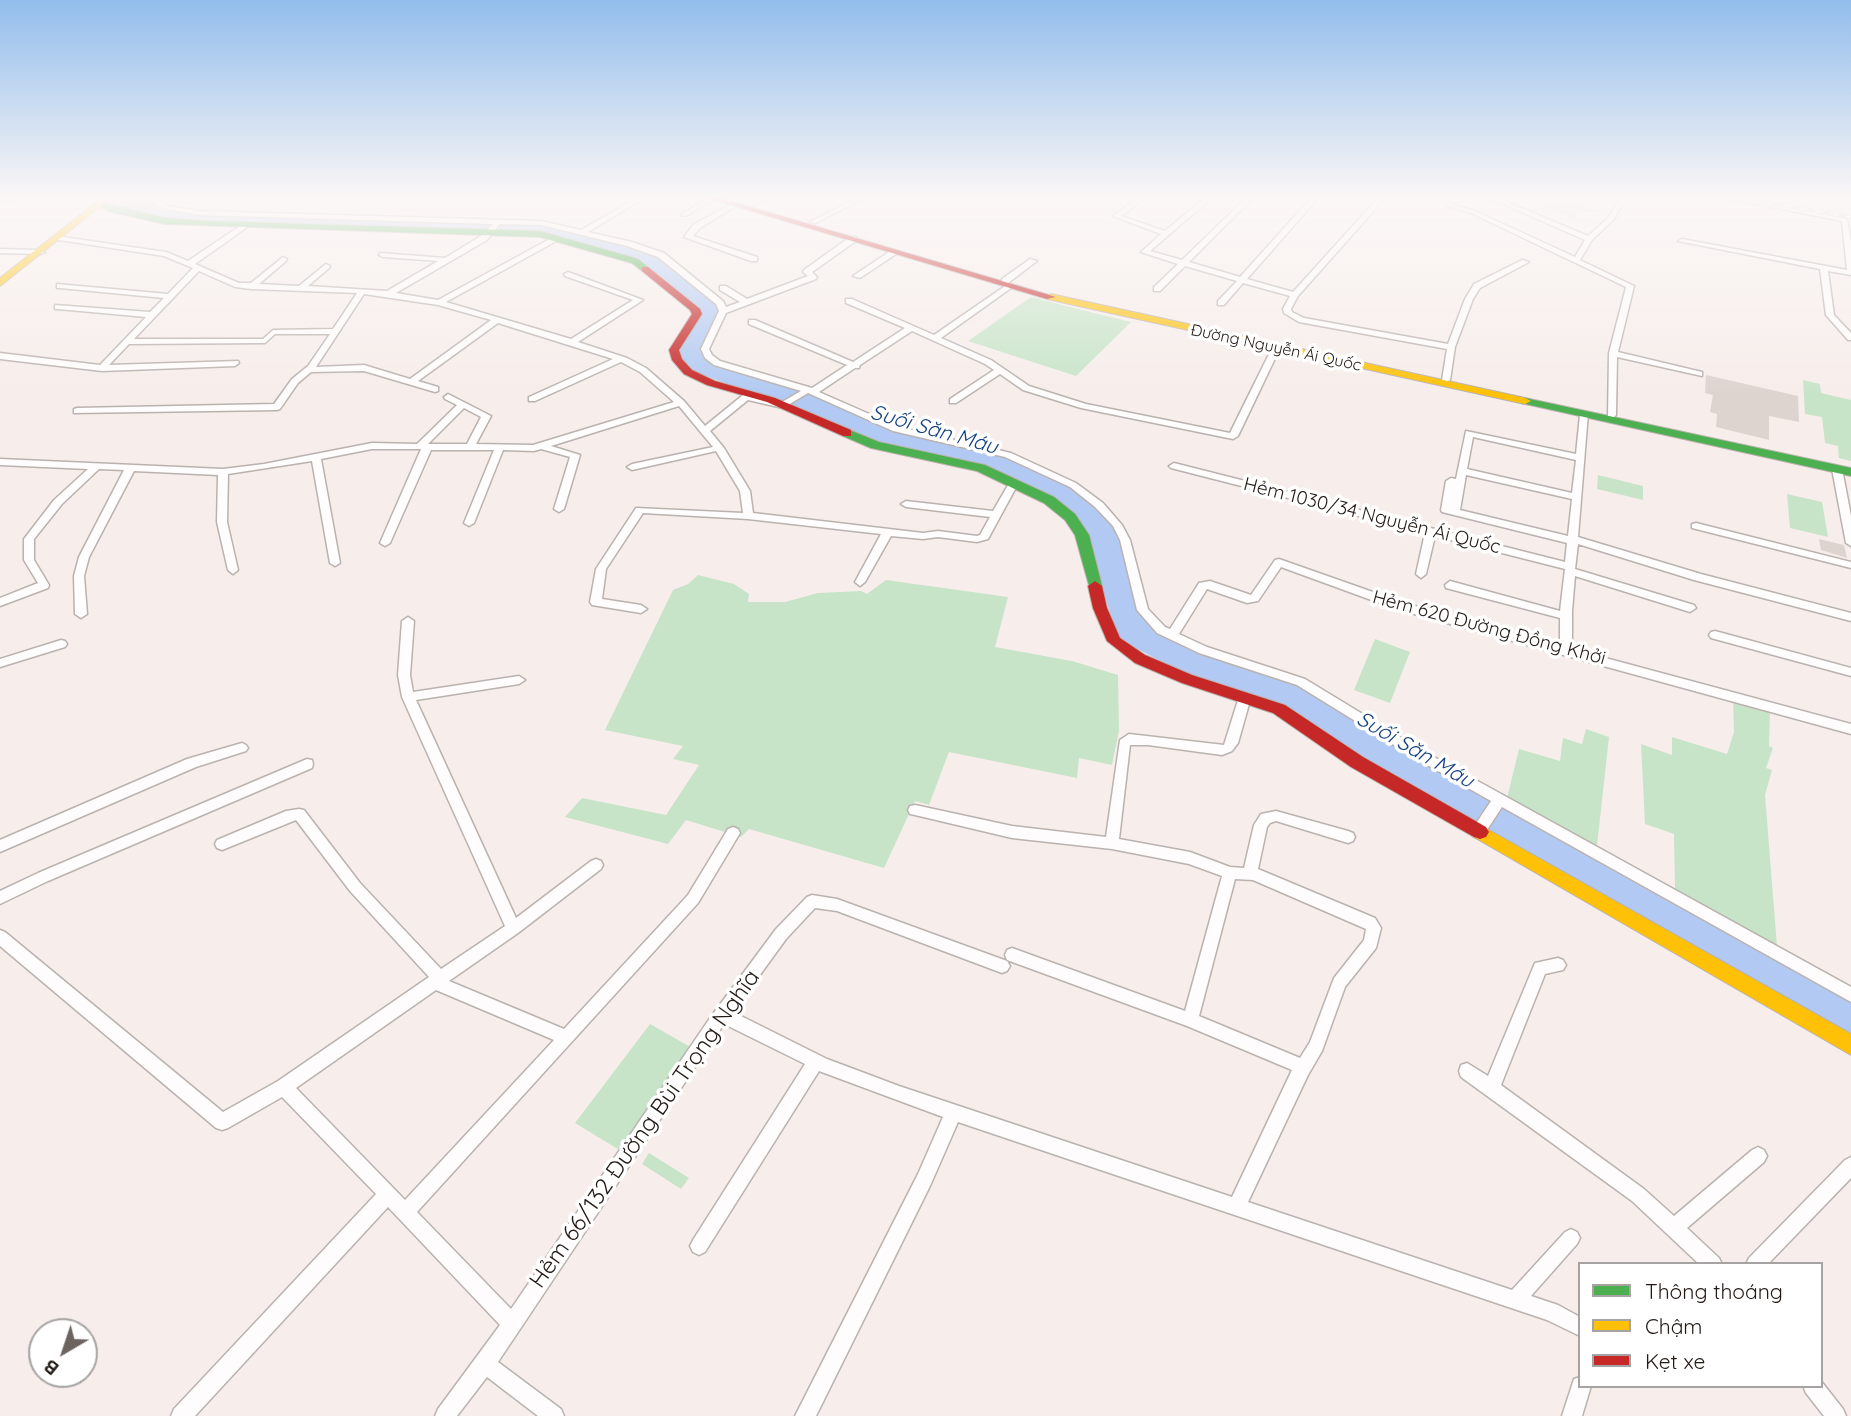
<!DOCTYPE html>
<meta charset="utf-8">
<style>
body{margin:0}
#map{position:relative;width:1851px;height:1416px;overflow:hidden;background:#f7eeeb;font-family:Quicksand,sans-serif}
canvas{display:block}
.legend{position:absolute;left:1578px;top:1262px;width:245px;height:126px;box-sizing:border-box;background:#fff;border:2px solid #a7a3a2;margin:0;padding:9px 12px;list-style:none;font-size:21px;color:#231a16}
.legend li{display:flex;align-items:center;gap:14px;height:35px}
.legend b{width:35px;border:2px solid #a7a3a2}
.north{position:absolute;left:28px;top:1318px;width:70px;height:70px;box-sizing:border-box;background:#fff;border:2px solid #a7a3a2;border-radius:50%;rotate:219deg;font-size:19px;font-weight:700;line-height:28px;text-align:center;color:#231a16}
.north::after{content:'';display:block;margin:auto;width:24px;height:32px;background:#6d6461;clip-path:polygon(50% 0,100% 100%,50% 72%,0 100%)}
</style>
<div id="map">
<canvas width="1851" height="1416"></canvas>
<ul class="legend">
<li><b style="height:9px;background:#4caf50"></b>Thông thoáng</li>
<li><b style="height:9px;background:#ffc107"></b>Chậm</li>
<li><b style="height:9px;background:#c62828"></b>Kẹt xe</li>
</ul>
<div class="north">B</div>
</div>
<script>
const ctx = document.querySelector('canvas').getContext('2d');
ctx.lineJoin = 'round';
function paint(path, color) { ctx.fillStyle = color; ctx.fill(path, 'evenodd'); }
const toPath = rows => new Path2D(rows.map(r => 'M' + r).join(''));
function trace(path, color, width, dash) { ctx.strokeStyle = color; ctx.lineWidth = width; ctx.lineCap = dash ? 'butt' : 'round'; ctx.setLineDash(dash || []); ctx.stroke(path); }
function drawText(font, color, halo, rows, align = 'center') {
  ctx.font = font + ' Quicksand,sans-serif'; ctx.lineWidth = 7; ctx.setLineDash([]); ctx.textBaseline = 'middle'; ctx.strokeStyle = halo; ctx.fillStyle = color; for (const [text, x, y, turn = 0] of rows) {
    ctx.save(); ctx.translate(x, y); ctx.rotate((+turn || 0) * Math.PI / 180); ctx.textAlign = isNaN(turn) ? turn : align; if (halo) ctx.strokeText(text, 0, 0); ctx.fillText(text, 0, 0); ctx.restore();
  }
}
paint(toPath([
 [1526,197,1589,197,1582,207,1610,213,1578,211,1574,219,1531,202,1535,200],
 [1031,297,1070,307,1131,322,1076,376,968,341],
 [1803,380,1820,384,1821,393,1851,400,1851,461,1839,458,1838,446,1825,443,1822,417,1805,414],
 [1598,475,1643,486,1643,500,1597,489],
 [1787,494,1822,502,1828,537,1790,528],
 [698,575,734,584,749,594,748,602,785,602,818,593,861,591,867,594,886,580,1008,597,995,647,1072,661,1118,675,1119,731,1112,765,1079,758,1077,778,949,752,929,805,915,801,884,868,749,829,741,837,686,820,668,844,565,817,582,798,666,815,699,765,673,759,683,746,605,730,673,590,688,584],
 [1375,639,1410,652,1390,703,1354,690],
 [1733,699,1770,709,1769,746,1773,748,1766,768,1772,770,1765,795,1777,946,1675,890,1674,834,1645,824,1641,744,1672,755,1672,737,1727,754,1734,732],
 [1586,729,1609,737,1597,846,1507,798,1519,749,1560,761,1563,738,1582,744],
 [650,1024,694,1049,621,1151,575,1123],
 [649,1153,689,1178,681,1189,642,1164]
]), '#c7e4c8');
paint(toPath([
 [118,197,147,197,165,209,198,215,540,224,626,245,659,256,716,304,720,312,701,350,714,365,808,393,880,425,1006,457,1070,487,1096,506,1113,526,1120,540,1128,571,1157,632,1300,685,1851,1001,1851,1040,1364,762,1283,708,1190,676,1118,639,1086,534,1017,480,893,448,691,370,680,359,678,350,700,314,645,264,557,237,167,220,118,209,109,204]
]), '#b2caf3');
trace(toPath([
 [0,201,40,197]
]), '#b2caf3', 2.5);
paint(toPath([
 [1706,375,1798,396,1799,422,1769,416,1769,440,1716,427,1717,414,1710,412,1713,395,1705,393],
 [1819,539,1844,545,1847,558,1821,550]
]), '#ddd4d0');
const street = toPath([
 [147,197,153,197,169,206,200,211,541,221,581,230,638,197,646,197,588,232,632,242,664,253,723,301,726,307,740,302,720,290,720,286,726,286,747,299,808,276,803,272,804,270,850,237,856,237,856,241,812,272,817,277,816,279,726,313,709,349,712,355,720,361,812,388,847,365,749,324,749,320,755,320,853,362,905,328,846,303,846,299,852,299,934,335,1008,284,1011,284,1011,288,941,338,991,360,1029,386,1086,404,1230,433,1272,348,1279,346,1280,348,1238,436,1233,439,1081,408,1023,390,1000,374,956,403,950,403,950,399,994,370,985,364,912,331,860,365,859,368,855,368,819,392,899,427,1011,453,1076,483,1103,503,1122,525,1130,540,1148,609,1165,627,1170,629,1199,583,1210,581,1251,595,1275,560,1279,559,1404,603,1560,646,1560,618,1446,588,1445,585,1450,581,1560,611,1565,569,1435,536,1426,574,1421,578,1416,574,1425,533,1171,468,1169,466,1174,463,1565,562,1567,543,1442,512,1441,510,1446,481,1451,478,1456,479,1466,431,1576,454,1580,415,1582,413,1588,413,1578,537,1701,574,1851,613,1851,621,1694,580,1578,544,1575,569,1694,605,1696,608,1690,612,1575,576,1572,611,1572,649,1851,724,1851,734,1396,609,1281,567,1258,601,1247,603,1207,589,1179,634,1207,647,1305,679,1425,752,1851,987,1851,1002,1502,807,1483,836,1478,838,1473,836,1471,832,1473,828,1491,801,1415,758,1297,685,1199,653,1157,633,1137,610,1120,540,1113,526,1095,507,1070,487,1005,457,893,431,808,393,783,408,748,400,710,431,724,448,750,491,753,513,923,533,938,531,977,536,980,535,990,517,906,507,901,504,906,501,993,511,1011,480,1017,480,1019,482,988,539,977,542,938,537,923,539,891,536,865,582,860,586,855,582,881,534,748,519,643,513,606,569,602,599,641,605,647,609,641,613,592,605,590,602,596,569,636,508,743,513,740,491,716,451,632,470,627,467,632,464,713,447,679,406,551,446,580,455,564,509,559,512,554,509,570,457,541,449,534,451,503,450,474,523,469,526,464,523,494,450,431,450,390,543,385,546,380,543,421,449,372,449,321,459,340,563,335,566,330,563,312,461,228,474,227,522,238,570,233,574,228,570,217,522,218,475,134,471,89,557,84,576,87,614,81,618,75,614,74,576,79,557,124,470,99,469,62,504,34,539,34,560,49,585,48,588,0,606,0,598,38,583,24,560,24,539,54,500,88,469,0,465,0,459,223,469,264,464,372,443,417,444,457,405,445,399,444,397,448,394,491,416,476,444,533,445,674,402,640,372,621,362,535,401,529,401,529,397,613,359,498,323,418,381,438,387,438,391,435,392,364,371,311,372,298,383,280,409,277,410,74,413,74,409,77,408,274,404,292,379,308,366,330,334,275,334,265,343,129,344,109,365,238,361,239,363,235,366,102,371,0,359,0,353,100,365,146,317,58,309,55,309,55,305,150,312,164,298,60,288,57,288,57,284,168,294,193,268,164,256,59,240,56,240,56,236,166,252,188,261,243,224,246,224,246,228,195,264,239,283,251,283,283,257,287,259,286,261,259,284,299,286,326,264,330,266,329,268,308,286,387,291,438,261,383,257,379,255,380,253,445,258,481,236,493,224,200,215,165,209,148,199,147,197],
 [500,224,541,225,627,246,658,257,716,304,719,311,701,349,705,358,714,365,801,391,782,402,743,395,705,426,684,401,646,368,627,358,578,342,643,300,568,272,564,274,565,276,633,300,571,339,446,302,558,240,558,236,555,236,438,300,396,293,487,240,500,224],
 [199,271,235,287,251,289,357,293,333,329,273,330,263,339,134,339,199,271],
 [364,294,438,305,491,320,410,379,364,365,316,367,364,294],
 [464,408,481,417,467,444,428,444,464,408],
 [1473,437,1576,460,1572,493,1467,469,1473,437],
 [1466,475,1572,499,1568,536,1460,510,1466,475],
 [709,197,715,198,686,216,681,215,709,197],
 [761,197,769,197,755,205,751,205,751,203,761,197],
 [858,197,866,197,816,223,810,222,858,197],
 [1140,197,1147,197,1121,216,1165,231,1206,197,1213,197,1150,251,1182,260,1247,197,1254,197,1189,262,1240,277,1312,197,1319,197,1247,279,1293,292,1379,197,1386,197,1298,296,1291,309,1292,312,1304,318,1448,344,1465,299,1474,284,1522,260,1529,262,1480,288,1473,299,1455,347,1450,380,1446,383,1442,380,1447,349,1299,322,1284,313,1283,309,1290,296,1243,283,1224,305,1218,305,1218,301,1237,281,1185,266,1160,291,1154,291,1154,287,1178,264,1141,252,1161,234,1113,216,1140,197],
 [1487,197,1495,197,1588,236,1609,217,1620,197,1626,197,1614,219,1592,240,1580,260,1634,286,1618,352,1702,372,1702,376,1617,357,1616,415,1614,417,1608,417,1609,353,1626,287,1471,213,1445,205,1448,203,1475,211,1575,257,1585,240,1487,197],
 [1721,197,1734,197,1847,219,1851,241,1851,275,1828,271,1834,315,1851,333,1851,340,1848,340,1826,315,1820,269,1678,241,1682,239,1847,270,1842,221,1721,197],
 [734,203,739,204,700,228,693,236,757,257,757,261,751,261,684,237,694,224,734,203],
 [0,249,41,250,45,252,41,254,0,253,0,249],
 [892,250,899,252,860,278,853,276,892,250],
 [1030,259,1037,261,1008,283,1002,283,1002,279,1030,259],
 [1837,466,1842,469,1851,516,1851,546,1846,543,1832,469,1837,466],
 [1696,523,1851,562,1851,568,1692,528,1692,524,1696,523],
 [408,617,414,621,410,675,413,692,519,676,525,680,519,684,416,700,516,918,591,861,596,859,601,861,603,865,601,869,518,933,449,981,564,1029,688,895,728,829,733,827,738,829,740,833,698,903,417,1212,511,1309,710,1018,776,929,807,897,812,895,837,899,1007,961,1010,966,1007,971,1002,973,837,911,815,908,786,939,733,1012,827,1059,899,1086,1232,1197,1292,1070,1187,1026,1007,960,1005,955,1007,950,1012,948,1185,1011,1222,876,1189,864,1112,849,1012,838,915,815,910,814,908,810,910,806,915,805,1012,826,1106,837,1120,740,1129,734,1224,745,1239,697,1245,693,1251,697,1238,743,1232,751,1222,755,1148,745,1130,745,1119,839,1190,852,1230,867,1244,868,1254,825,1261,814,1276,811,1348,831,1353,833,1355,837,1353,841,1348,843,1276,821,1270,823,1267,827,1258,869,1375,918,1381,928,1376,948,1345,987,1322,1051,1308,1075,1248,1202,1512,1290,1565,1232,1571,1229,1577,1232,1580,1238,1577,1244,1531,1296,1558,1305,1580,1317,1580,1336,1547,1320,958,1122,930,1186,816,1416,795,1416,918,1174,943,1117,819,1071,705,1252,699,1255,693,1252,690,1246,693,1240,805,1064,724,1024,498,1362,561,1409,564,1416,538,1416,487,1377,457,1416,435,1416,438,1409,500,1325,388,1207,195,1416,171,1416,174,1409,376,1194,282,1097,228,1128,222,1130,216,1128,0,946,0,930,5,932,223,1112,278,1081,429,977,350,891,296,820,222,850,217,848,215,844,217,840,286,811,299,809,304,810,360,883,441,969,505,926,402,697,398,675,402,621,408,617],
 [1235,879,1253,880,1366,929,1364,940,1334,978,1310,1042,1300,1058,1199,1016,1235,879],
 [436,990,554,1040,405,1200,296,1088,436,990],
 [1715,631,1851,668,1851,676,1711,638,1709,635,1711,632,1715,631],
 [61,640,65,641,67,644,65,647,0,667,0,659,61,640],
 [242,743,246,745,248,748,246,751,196,767,0,852,0,840,187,759,242,743],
 [307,759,312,760,313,764,312,768,48,881,0,904,0,891,38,873,307,759],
 [1558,958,1563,960,1566,965,1563,970,1545,974,1501,1085,1644,1189,1674,1216,1752,1150,1758,1147,1764,1150,1767,1156,1764,1162,1687,1228,1719,1258,1722,1264,1699,1264,1632,1201,1461,1077,1459,1071,1461,1065,1467,1063,1488,1076,1535,963,1558,958],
 [1851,1157,1851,1178,1768,1264,1746,1264,1749,1258,1845,1160,1851,1157],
 [1580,1377,1580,1386,1591,1386,1582,1416,1562,1416,1574,1379,1580,1377],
 [1821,1381,1843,1409,1846,1416,1824,1416,1806,1393,1803,1386,1821,1386,1821,1381]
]);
const fast = toPath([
 [98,201,165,218,207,221,540,231,638,259,650,269,642,271,632,263,540,237,165,224,111,212,98,205,98,201],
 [1525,398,1851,468,1851,476,1521,403,1519,401,1525,398],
 [847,429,879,442,985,465,1054,497,1075,514,1089,535,1102,586,1100,589,1090,589,1075,535,1065,520,1044,503,977,471,871,448,843,436,843,430,847,429]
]);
const slow = toPath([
 [103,197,112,197,0,286,0,278,103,197],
 [1051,294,1525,398,1531,401,1525,404,1047,299,1046,297,1051,294],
 [1480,825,1851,1034,1851,1055,1474,837,1471,832,1474,827,1480,825]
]);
const jam = toPath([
 [704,197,717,197,1056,297,1047,299,704,197],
 [642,267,648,267,700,309,702,314,679,350,682,359,692,370,715,381,775,398,851,430,851,436,843,436,767,402,707,385,684,374,672,360,669,350,692,314,690,310,642,271,642,267],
 [1095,581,1102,586,1107,608,1120,638,1145,655,1192,675,1285,705,1363,757,1486,827,1489,832,1486,837,1480,839,1474,837,1351,767,1273,713,1182,683,1135,663,1107,641,1093,608,1088,586,1095,581]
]);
trace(street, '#bab2ae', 3);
trace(fast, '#bab2ae', 2);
trace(slow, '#bab2ae', 2);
trace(jam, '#bab2ae', 2);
paint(street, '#fefcfc');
paint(fast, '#4caf50');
paint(slow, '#ffc107');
paint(jam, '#c62828');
const rail = toPath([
 [1736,197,1851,217]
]);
trace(rail, '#d1cecc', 4.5);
trace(rail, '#fff', 2.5, [8]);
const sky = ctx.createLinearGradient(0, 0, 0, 395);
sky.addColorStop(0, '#92bdec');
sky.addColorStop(0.5, '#fbf7f6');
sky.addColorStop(1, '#fbf7f600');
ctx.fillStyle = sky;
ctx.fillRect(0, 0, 1851, 395);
drawText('16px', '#231a16', '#fff', [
 ["Đường Nguyễn Ái Quốc",1276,348,12]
]);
drawText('19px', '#231a16', '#fff', [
 ["Hẻm 1030/34 Nguyễn Ái Quốc",1372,516,14],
 ["Hẻm 620 Đường Đồng Khởi",1489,628,15]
]);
drawText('italic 21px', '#144181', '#fff', [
 ["Suối Săn Máu",934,430,16],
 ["Suối Săn Máu",1415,750,30]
]);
drawText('23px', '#231a16', '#fff', [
 ["Hẻm 66/132 Đường Bùi Trọng Nghĩa",645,1129,-55]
]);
</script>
